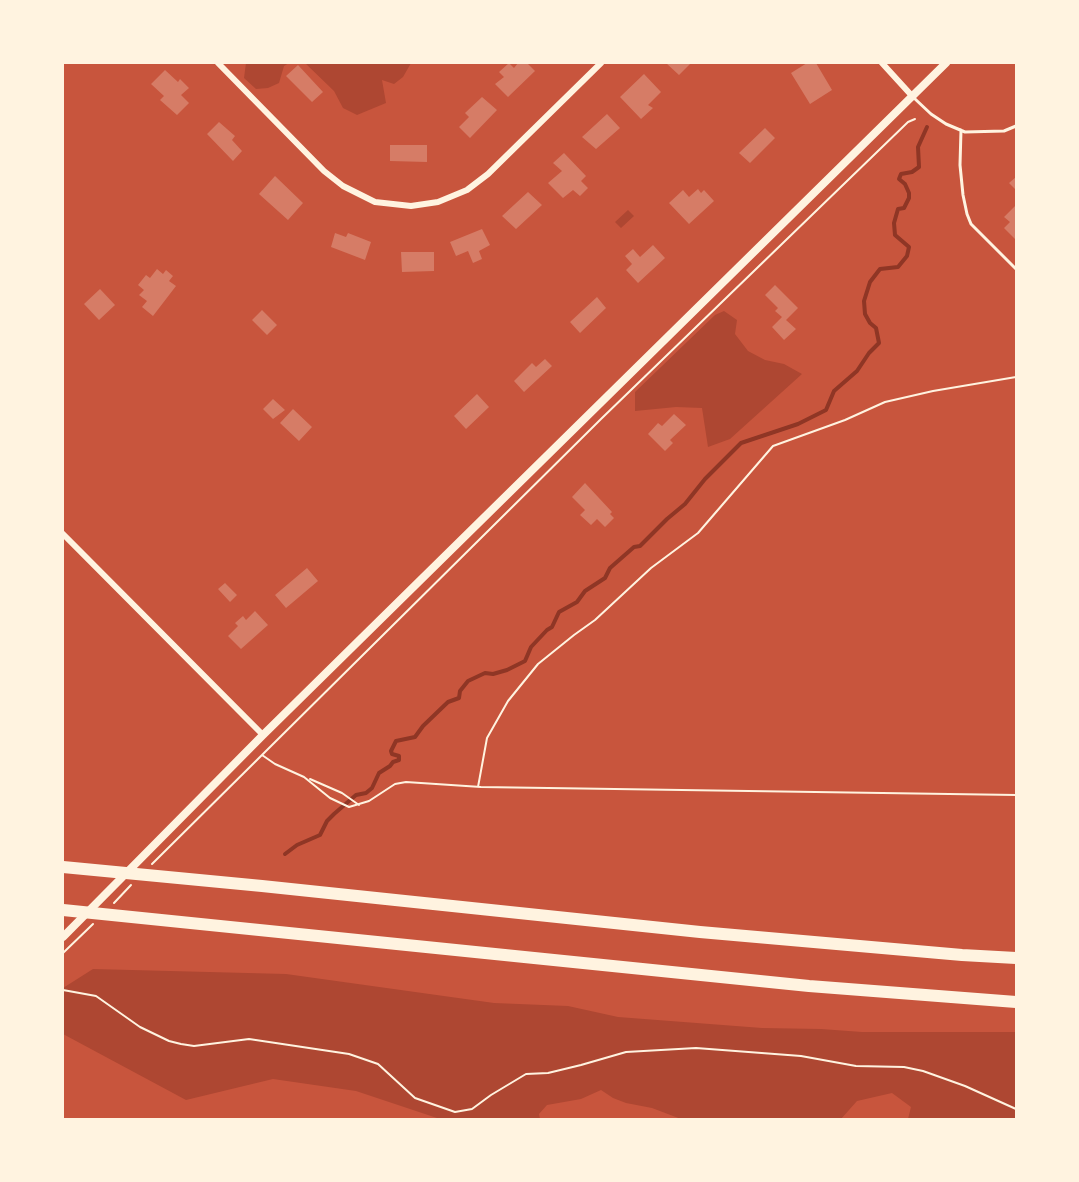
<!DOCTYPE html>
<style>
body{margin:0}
#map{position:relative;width:1079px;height:1182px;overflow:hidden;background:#c8553d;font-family:Rubik,sans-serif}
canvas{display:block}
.frame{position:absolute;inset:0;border:64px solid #fff3e0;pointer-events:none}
</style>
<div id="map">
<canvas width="1079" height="1182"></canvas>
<div class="frame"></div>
</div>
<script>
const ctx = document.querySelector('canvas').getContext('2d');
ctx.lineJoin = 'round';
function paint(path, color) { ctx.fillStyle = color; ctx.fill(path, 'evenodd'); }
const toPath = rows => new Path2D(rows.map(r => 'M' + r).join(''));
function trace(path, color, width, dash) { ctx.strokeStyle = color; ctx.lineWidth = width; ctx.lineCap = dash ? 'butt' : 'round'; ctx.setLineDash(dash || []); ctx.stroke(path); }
paint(toPath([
 [246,63,289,63,284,66,279,83,268,88,256,89,244,78],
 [305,63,411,63,403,77,394,84,382,80,386,103,357,115,343,108,334,91],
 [628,210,634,216,621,228,615,222],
 [724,311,737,320,735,334,748,351,765,360,784,364,802,374,730,439,708,447,702,408,676,407,635,411,635,392,715,315],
 [93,969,286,974,494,1003,568,1006,618,1017,762,1028,821,1029,862,1032,1016,1032,1016,1119,908,1119,911,1107,892,1093,857,1101,841,1119,681,1119,652,1108,626,1103,613,1098,601,1090,581,1099,547,1105,539,1114,540,1119,440,1119,356,1091,273,1079,186,1100,63,1034,63,988]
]), '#ae4732');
trace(toPath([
 [285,854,297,845,320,835,327,821,334,814,356,795,366,793,372,788,379,773,390,766,393,762,399,760,399,756,392,754,391,751,396,741,415,737,423,726,448,702,459,698,460,691,468,681,485,673,493,674,507,670,525,661,531,647,547,630,552,627,559,612,577,602,585,591,605,578,610,568,634,547,640,546,667,519,685,504,705,479,741,443,798,424,826,410,834,391,857,371,869,353,879,343,876,328,870,323,865,314,864,301,870,282,880,269,898,267,907,256,909,247,895,235,894,223,898,209,904,208,909,198,909,193,905,184,899,179,901,174,912,172,919,167,918,147,927,127]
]), '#8f3625', 4);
paint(toPath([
 [509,63,514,68,518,63,527,63,535,71,508,97,495,84,504,77,499,72],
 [666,63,691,63,679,75],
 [807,63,816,63,832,90,810,104,791,73],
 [298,65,323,92,312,102,286,76],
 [165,70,178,82,180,79,189,88,181,95,189,103,177,115,160,100,164,96,151,84],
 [644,74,661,92,648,105,653,108,641,119,620,97],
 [482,97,497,110,470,138,459,127,469,117,465,113],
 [607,114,620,128,596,149,582,137],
 [219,122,235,136,232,140,242,151,233,161,207,134],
 [765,128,775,138,750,163,739,153],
 [390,145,427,145,427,162,390,161],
 [564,153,586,176,581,181,588,188,580,196,573,190,563,198,548,183,562,171,553,163],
 [275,176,303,203,288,220,259,194],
 [1016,177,1016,190,1009,183],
 [698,189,701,193,704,190,714,201,689,224,669,203,683,190,689,197],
 [528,192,542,205,516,229,502,216],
 [1016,205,1016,240,1004,228,1010,222,1004,217],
 [482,229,490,245,479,251,482,259,473,263,468,251,456,256,450,242],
 [335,233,346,237,348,233,371,242,365,260,331,247],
 [653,245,665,258,638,283,626,270,632,264,625,256,633,249,640,257],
 [401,252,434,252,434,271,402,272],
 [157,269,163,274,166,270,173,276,169,281,176,286,153,316,142,307,147,301,139,295,144,290,138,285,146,275,150,278],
 [775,285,798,308,786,320,796,329,784,340,772,327,782,317,775,311,778,308,765,295],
 [100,289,115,305,99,320,84,304],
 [597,297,606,308,580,333,570,322],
 [262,310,277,325,267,335,252,320],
 [545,359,552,366,524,392,514,381,532,363,536,367],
 [477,394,489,407,466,429,454,416],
 [273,399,285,410,273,419,263,409],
 [293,409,312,427,299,441,280,423],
 [674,414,686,425,670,440,673,443,665,451,648,434,658,423,662,426],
 [585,483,612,512,610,514,614,518,605,527,597,519,591,525,580,515,585,510,572,497],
 [307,568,318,581,286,608,275,595],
 [225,583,237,595,230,602,218,589],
 [255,611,268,625,241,649,228,636,238,626,235,623,243,616,246,620]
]), '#d67c66');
trace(toPath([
 [262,755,275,764,304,777,330,798,349,807,369,801,395,784,406,782,481,787,1016,795],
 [310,779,342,793,359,805],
 [478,787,487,738,508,701,538,664,574,635,595,620,651,568,698,533,773,446,845,420,885,402,933,391,1016,377],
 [152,864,601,419,908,122,915,119],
 [114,903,131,885],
 [63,953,93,924],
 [63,990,96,996,140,1027,169,1041,181,1044,194,1046,249,1039,349,1054,378,1064,415,1098,455,1112,472,1109,491,1095,526,1074,548,1073,581,1065,626,1052,696,1048,801,1056,856,1066,904,1067,923,1071,965,1086,1016,1109]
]), '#fff3e0', 2);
trace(toPath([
 [914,98,931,114,946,124,965,132,1004,131,1016,126],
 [961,130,960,165,963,195,967,214,971,224,1016,269]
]), '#fff3e0', 3);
trace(toPath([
 [218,63,324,171,343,186,375,202,411,206,438,202,467,190,488,174,601,63],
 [882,63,913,97],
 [63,534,263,735]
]), '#fff3e0', 6);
trace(toPath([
 [63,937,263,735,946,63]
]), '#fff3e0', 8);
trace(toPath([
 [63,867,262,886,700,932,962,955,1016,958],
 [63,910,809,986,1016,1002]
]), '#fff3e0', 12);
</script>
